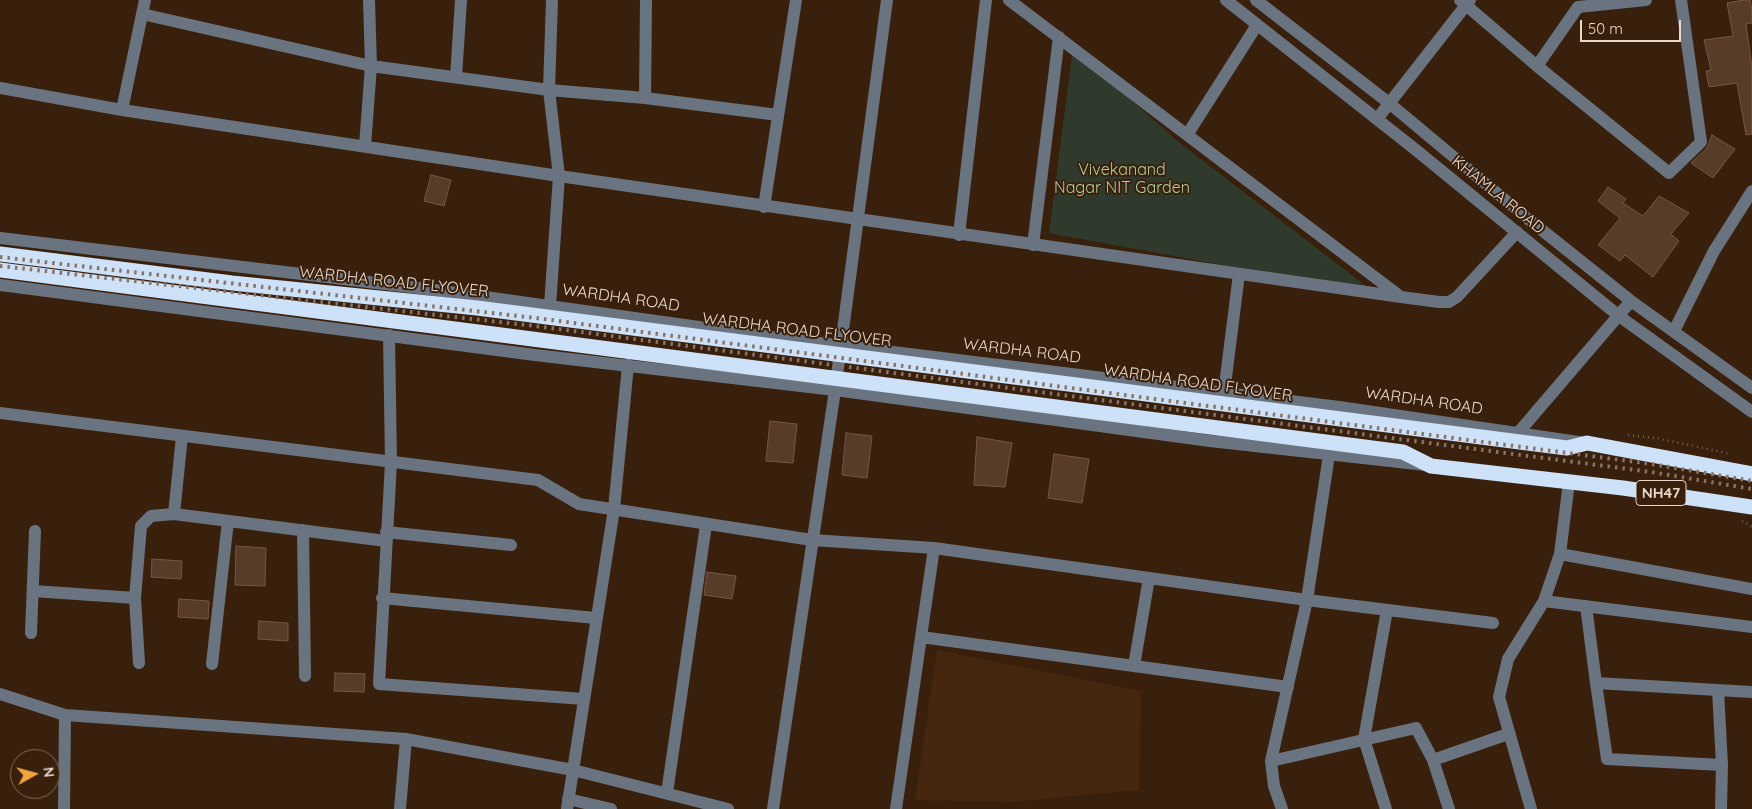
<!DOCTYPE html>
<style>
body{margin:0}
#map{position:relative;width:1752px;height:809px;overflow:hidden;background:#39200d;font-family:Quicksand,sans-serif}
canvas{display:block}
.north{position:absolute;left:10px;top:749px;width:50px;height:50px;box-sizing:border-box;background:#39200d;border:1px solid #7f6959;border-radius:50%;rotate:83deg;font-size:14px;font-weight:700;line-height:20px;text-align:center;color:#e9d7cc}
.north::after{content:'';display:block;margin:auto;width:18px;height:22px;background:#f0a63e;clip-path:polygon(50% 0,100% 100%,50% 72%,0 100%)}
.scale{position:absolute;left:1580px;top:20px;width:101px;height:22px;box-sizing:border-box;border:2px solid #e9d7cc;border-top:0;padding-left:6px;font-size:15px;line-height:18px;white-space:nowrap;color:#e9d7cc;-webkit-text-stroke:4px #39200d;paint-order:stroke}
</style>
<div id="map">
<canvas width="1752" height="809"></canvas>
<div class="north">N</div>
<div class="scale">50 m</div>
</div>
<script>
const ctx = document.querySelector('canvas').getContext('2d');
ctx.lineJoin = 'round';
function paint(path, color) { ctx.fillStyle = color; ctx.fill(path, 'evenodd'); }
const toPath = rows => new Path2D(rows.map(r => 'M' + r).join(''));
function trace(path, color, width, dash) { ctx.strokeStyle = color; ctx.lineWidth = width; ctx.lineCap = dash ? 'butt' : 'round'; ctx.setLineDash(dash || []); ctx.stroke(path); }
function drawText(font, color, halo, rows, align = 'center') {
  ctx.font = font + ' Quicksand,sans-serif'; ctx.lineWidth = 4; ctx.setLineDash([]); ctx.textBaseline = 'middle'; ctx.strokeStyle = halo; ctx.fillStyle = color; for (const [text, x, y, turn = 0] of rows) {
    ctx.save(); ctx.translate(x, y); ctx.rotate((+turn || 0) * Math.PI / 180); ctx.textAlign = isNaN(turn) ? turn : align; if (halo) ctx.strokeText(text, 0, 0); ctx.fillText(text, 0, 0); ctx.restore();
  }
}
paint(toPath([
 [937,650,1141,691,1139,790,1009,802,915,800]
]), '#45260f');
paint(toPath([
 [1073,48,1176,140,1375,293,1049,233]
]), '#303a2c');
const building = toPath([
 [1744,0,1750,0,1752,11,1752,23,1746,24,1752,68,1752,134,1746,135,1737,83,1709,87,1706,71,1711,70,1704,40,1733,36,1727,3,1744,0],
 [1712,135,1735,149,1713,178,1691,163,1707,148,1712,135],
 [431,175,451,180,444,206,424,201,431,175],
 [1608,187,1626,199,1623,203,1643,216,1659,196,1689,213,1671,234,1679,241,1653,277,1625,255,1620,261,1598,245,1620,218,1598,201,1608,187],
 [770,421,797,424,793,463,766,461,770,421],
 [846,433,872,436,867,478,842,475,846,433],
 [977,437,1012,443,1005,487,974,485,977,437],
 [1054,454,1089,459,1082,503,1048,498,1054,454],
 [236,546,266,548,265,586,235,585,236,546],
 [152,559,182,561,181,579,151,577,152,559],
 [707,572,736,576,732,599,704,595,707,572],
 [179,599,209,601,208,619,178,617,179,599],
 [259,621,288,623,288,641,258,639,259,621],
 [335,673,365,674,364,692,334,691,335,673]
]);
paint(building, '#573c29');
trace(building, '#755744', 1);
trace(toPath([
 [1628,435,1656,438,1731,454],
 [1742,521,1752,527]
]), '#776151', 2.5, [1, 4]);
trace(toPath([
 [1009,0,1401,297,1439,302,1449,302,1457,297,1517,232],
 [1226,0,1416,150,1619,316,1752,412],
 [1256,0,1389,103,1528,219,1631,301,1752,388],
 [1460,0,1537,66,1669,173,1701,142,1681,0],
 [142,14,371,66,549,90,645,98,778,115],
 [1537,66,1578,7,1646,0],
 [456,77,461,0],
 [0,88,122,110,559,176,1401,297],
 [645,98,646,0],
 [122,110,145,0],
 [1377,119,1470,0],
 [1187,135,1257,25],
 [365,146,371,66,369,0],
 [764,207,796,0],
 [959,235,986,0],
 [0,238,435,290,763,336,1339,407,1585,443],
 [1033,245,1059,37],
 [0,285,535,355,835,390,1210,441,1426,465],
 [550,306,559,176,549,90,552,0],
 [1674,331,1714,251,1752,191],
 [389,335,391,462,379,684,584,699],
 [1224,393,1239,274],
 [0,413,538,480,579,504,812,540,934,548,1307,600,1493,623],
 [1518,433,1631,301],
 [174,514,182,436],
 [303,530,305,676],
 [386,532,511,545],
 [1560,554,1569,482],
 [33,591,135,598],
 [382,598,596,618],
 [1544,601,1560,554,1752,589],
 [1586,606,1596,683,1752,692],
 [31,633,35,531],
 [921,637,1288,687],
 [139,663,135,598,141,526,151,516,174,514,386,541],
 [212,664,228,521],
 [1134,666,1149,578],
 [1596,683,1607,759,1722,765],
 [1718,690,1722,765,1721,809],
 [0,694,65,715,406,739,573,770,728,809],
 [1433,760,1508,734],
 [1271,761,1416,728,1433,760,1449,809],
 [667,793,706,525],
 [568,799,611,809],
 [64,809,65,715],
 [400,809,406,739],
 [567,809,614,509,628,365],
 [773,809,835,390,887,0],
 [896,809,934,548],
 [1282,809,1274,786,1271,761,1307,600,1329,455],
 [1386,809,1364,739,1387,610],
 [1531,809,1499,697,1508,659,1544,601,1752,627]
]), '#6a7480', 12);
trace(toPath([
 [0,254,232,283,477,308,1551,446,1567,448,1587,443,1752,474],
 [0,270,1403,452,1431,466,1623,488,1752,507]
]), '#cde1f9', 15);
trace(toPath([
 [0,257,536,318,1652,464,1752,481],
 [0,266,535,326,1651,472,1752,489]
]), '#897364', 4, [2.5, 5]);
for (const [x, y, w] of [
 [1661,493,50]
]) { const box = new Path2D(); box.roundRect(x - w / 2, y - 12.5, w, 25, 4); ctx.fillStyle = '#39200d'; ctx.fill(box); trace(box, '#e9d7cc', 1); }
drawText('bold 15px', '#e9d7cc', null, [
 ["NH47",1661,493]
]);
drawText('16px', '#aecea0', '#39200d', [
 ["Vivekanand",1122,170],
 ["Nagar NIT Garden",1122,188]
]);
drawText('16px', '#e9d7cc', '#39200d', [
 ["KHAMLA ROAD",1498,195,39],
 ["WARDHA ROAD FLYOVER",394,282,6],
 ["WARDHA ROAD",621,298,8],
 ["WARDHA ROAD FLYOVER",797,330,7],
 ["WARDHA ROAD",1022,351,7],
 ["WARDHA ROAD FLYOVER",1198,383,8],
 ["WARDHA ROAD",1424,401,8]
]);
</script>
